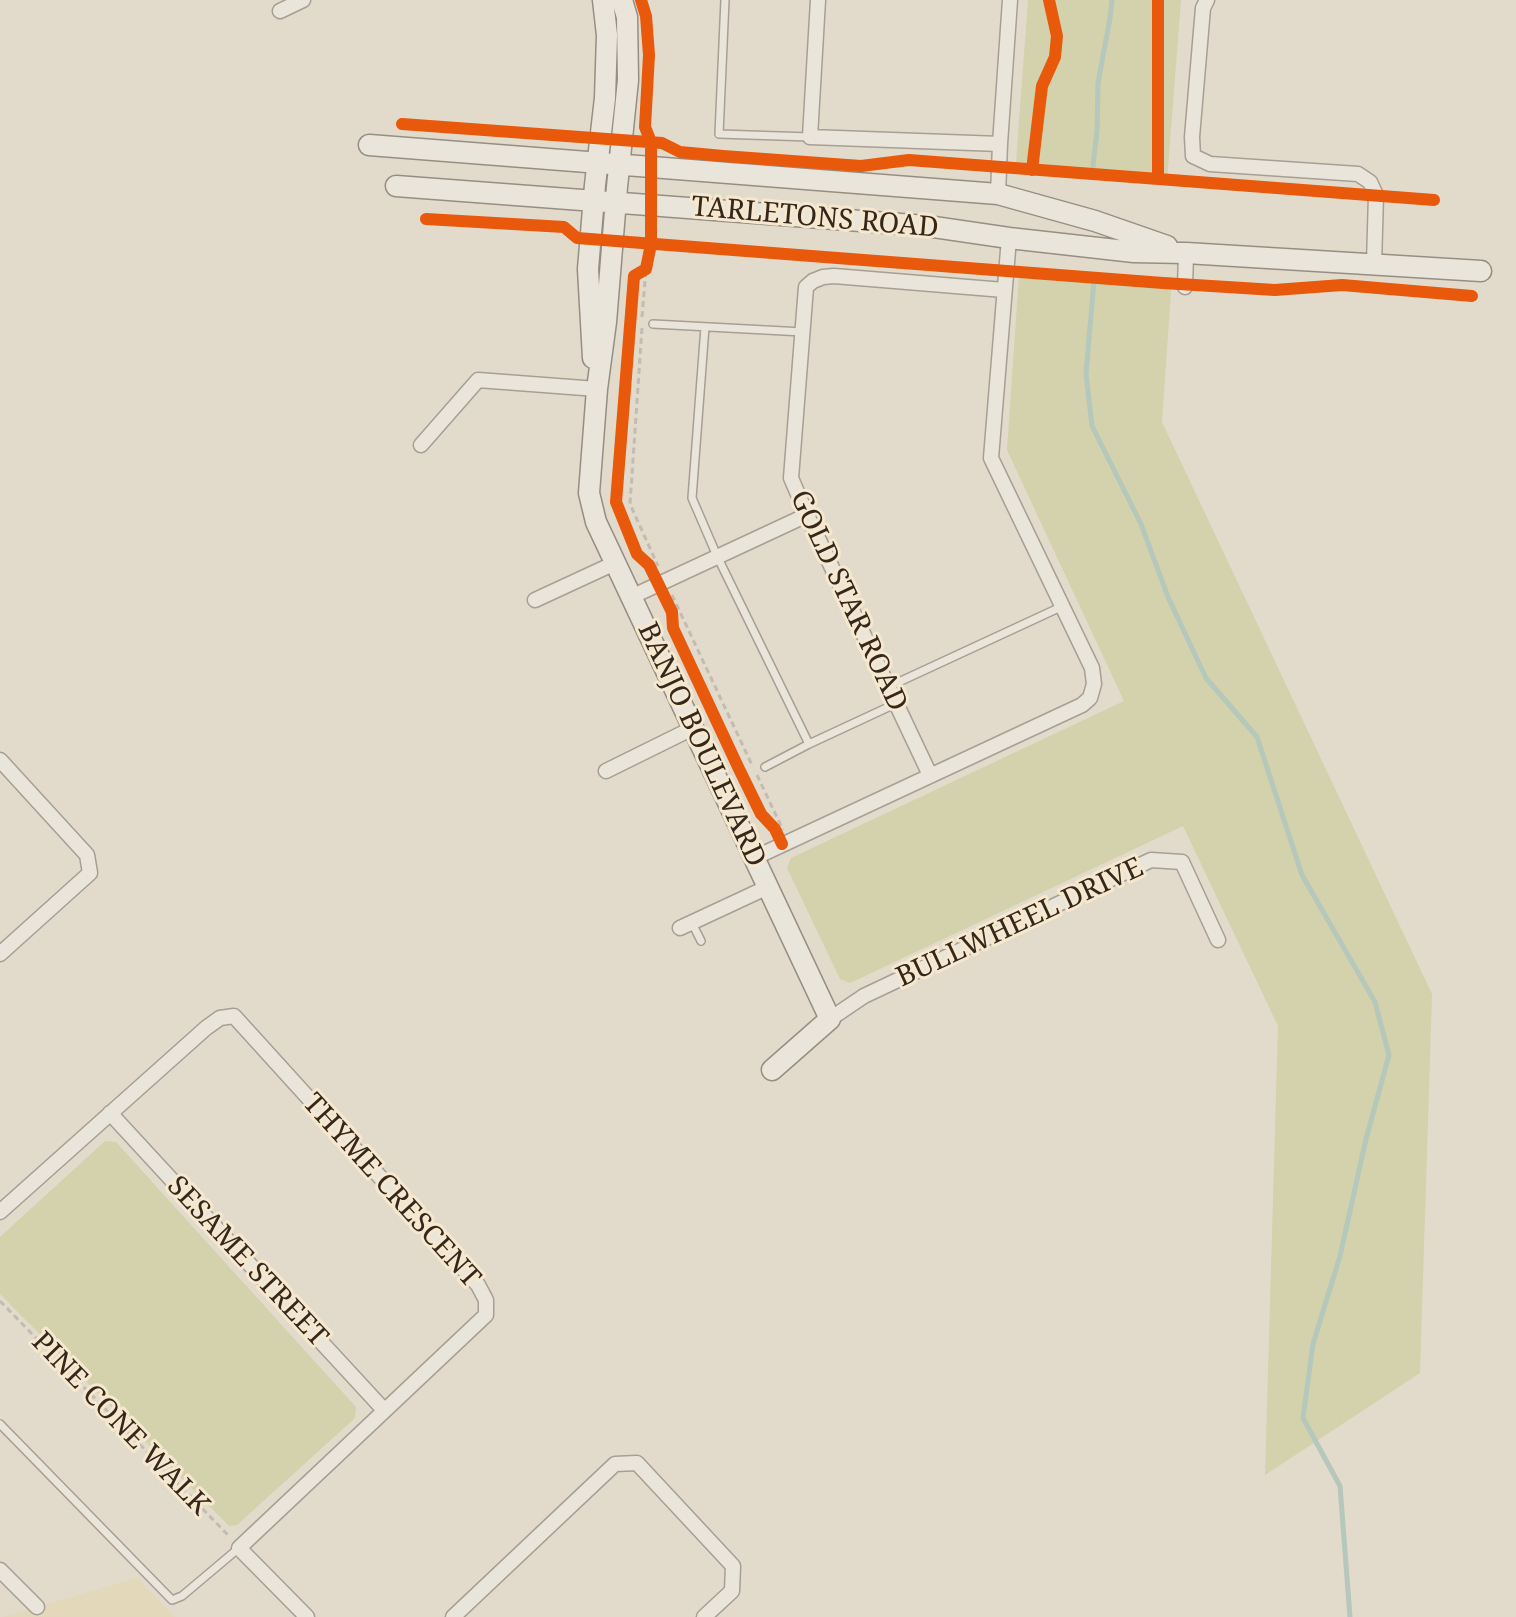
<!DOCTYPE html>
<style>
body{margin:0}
canvas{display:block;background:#e2daca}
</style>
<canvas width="1516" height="1617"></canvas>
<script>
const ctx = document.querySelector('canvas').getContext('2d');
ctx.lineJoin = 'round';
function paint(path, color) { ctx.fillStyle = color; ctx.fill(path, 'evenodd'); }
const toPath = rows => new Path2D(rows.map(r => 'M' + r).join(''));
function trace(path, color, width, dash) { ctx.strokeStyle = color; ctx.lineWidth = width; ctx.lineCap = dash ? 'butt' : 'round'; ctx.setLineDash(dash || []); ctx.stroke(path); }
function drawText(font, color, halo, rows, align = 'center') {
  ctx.font = font + ' "Noto Serif",serif'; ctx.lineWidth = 6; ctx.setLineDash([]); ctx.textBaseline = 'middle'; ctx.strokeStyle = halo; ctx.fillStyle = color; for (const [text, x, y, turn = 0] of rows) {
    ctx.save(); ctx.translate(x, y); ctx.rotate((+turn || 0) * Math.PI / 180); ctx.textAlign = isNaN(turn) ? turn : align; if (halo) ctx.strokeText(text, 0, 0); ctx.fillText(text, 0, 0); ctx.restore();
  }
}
paint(toPath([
 [137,1578,175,1617,3,1617]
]), '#e3d8ba');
paint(toPath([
 [1028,0,1181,0,1167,181,1023,170,1016,162],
 [1019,275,1100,281,1172,277,1162,422,1432,994,1420,1373,1265,1475,1278,1026,1183,826,850,983,840,979,787,868,791,858,1124,701,1007,450],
 [105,1141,116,1142,356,1407,355,1418,237,1525,229,1526,0,1294,0,1237]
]), '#d3d2ac');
trace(toPath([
 [1093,166,1097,131,1098,83,1110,18,1112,0],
 [1094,280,1086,374,1092,426,1141,524,1168,597,1206,678,1257,737,1302,875,1375,1002,1389,1055,1366,1139,1340,1256,1313,1344,1303,1418,1340,1486,1350,1617]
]), '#b6c7bb', 5);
const lane = toPath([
 [725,0,719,134,810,137],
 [653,324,803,332],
 [705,327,692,498,717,556,809,744],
 [888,687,1063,606],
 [765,767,809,744,895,704],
 [692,923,701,941],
 [0,1424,172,1600,182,1596,239,1548]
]);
const street = toPath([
 [818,0,810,137,1000,144],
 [1207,0,1203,8,1192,137,1193,156,1210,164,1358,174,1370,182,1376,195,1374,264],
 [280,11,303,0],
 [998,194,1000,144,1010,0],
 [1185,287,1186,253],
 [421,445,478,380,597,389],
 [631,597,807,515],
 [535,600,615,563],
 [0,760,87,855,90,873,0,954],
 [606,771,693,728],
 [930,775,807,515,791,478,806,287,813,281,823,277,834,276,1004,290],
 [754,858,1082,705,1090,698,1094,684,1092,668,991,458,1009,238],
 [680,928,768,887],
 [830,1019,864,996,1151,860,1182,862,1218,940],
 [110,1113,384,1410],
 [0,1212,206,1028,220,1018,234,1016,478,1285,486,1300,486,1315,239,1548,307,1617],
 [0,1570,37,1607],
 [453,1617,615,1464,637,1463,733,1566,732,1591,704,1617]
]);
const secondary = toPath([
 [622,0,627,17,628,80,617,187,606,322,597,389,589,493,596,522,830,1019,772,1070],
 [369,145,998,194,1095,221,1167,246],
 [396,186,927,226,1009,238,1134,252,1186,253,1481,271],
 [593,358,588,269,595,185,605,98,607,35,603,0]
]);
trace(lane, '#a79f94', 10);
trace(street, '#a79f94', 17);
trace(secondary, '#978e83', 23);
trace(toPath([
 [642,317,646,269],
 [642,328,630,504,658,566],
 [672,595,752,765],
 [757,775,783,830],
 [0,1301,229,1536]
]), '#c3bcb2', 3, [6, 4]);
trace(lane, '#eae5db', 7);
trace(street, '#eae5db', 14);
trace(secondary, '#eae5db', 20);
trace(toPath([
 [641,0,646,16,649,55,645,127,651,142,651,244,646,269,634,276,616,502,637,554,649,565,672,612,673,628,739,769,761,814,775,829,782,844],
 [1158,0,1158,179],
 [402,124,662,143,680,152,723,156,861,166,909,160,1434,200],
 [1032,170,1042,86,1055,57,1057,36,1049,0],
 [426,219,564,227,577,238,1163,283,1275,290,1342,285,1472,296]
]), '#e8590c', 12);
drawText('28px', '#35271c', '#f5e8cf', [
 ["TARLETONS ROAD",815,218,5],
 ["GOLD STAR ROAD",848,601,65],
 ["BANJO BOULEVARD",701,745,65],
 ["BULLWHEEL DRIVE",1020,923,-25],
 ["THYME CRESCENT",391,1191,48],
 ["SESAME STREET",247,1262,47],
 ["PINE CONE WALK",120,1424,46]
]);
</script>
